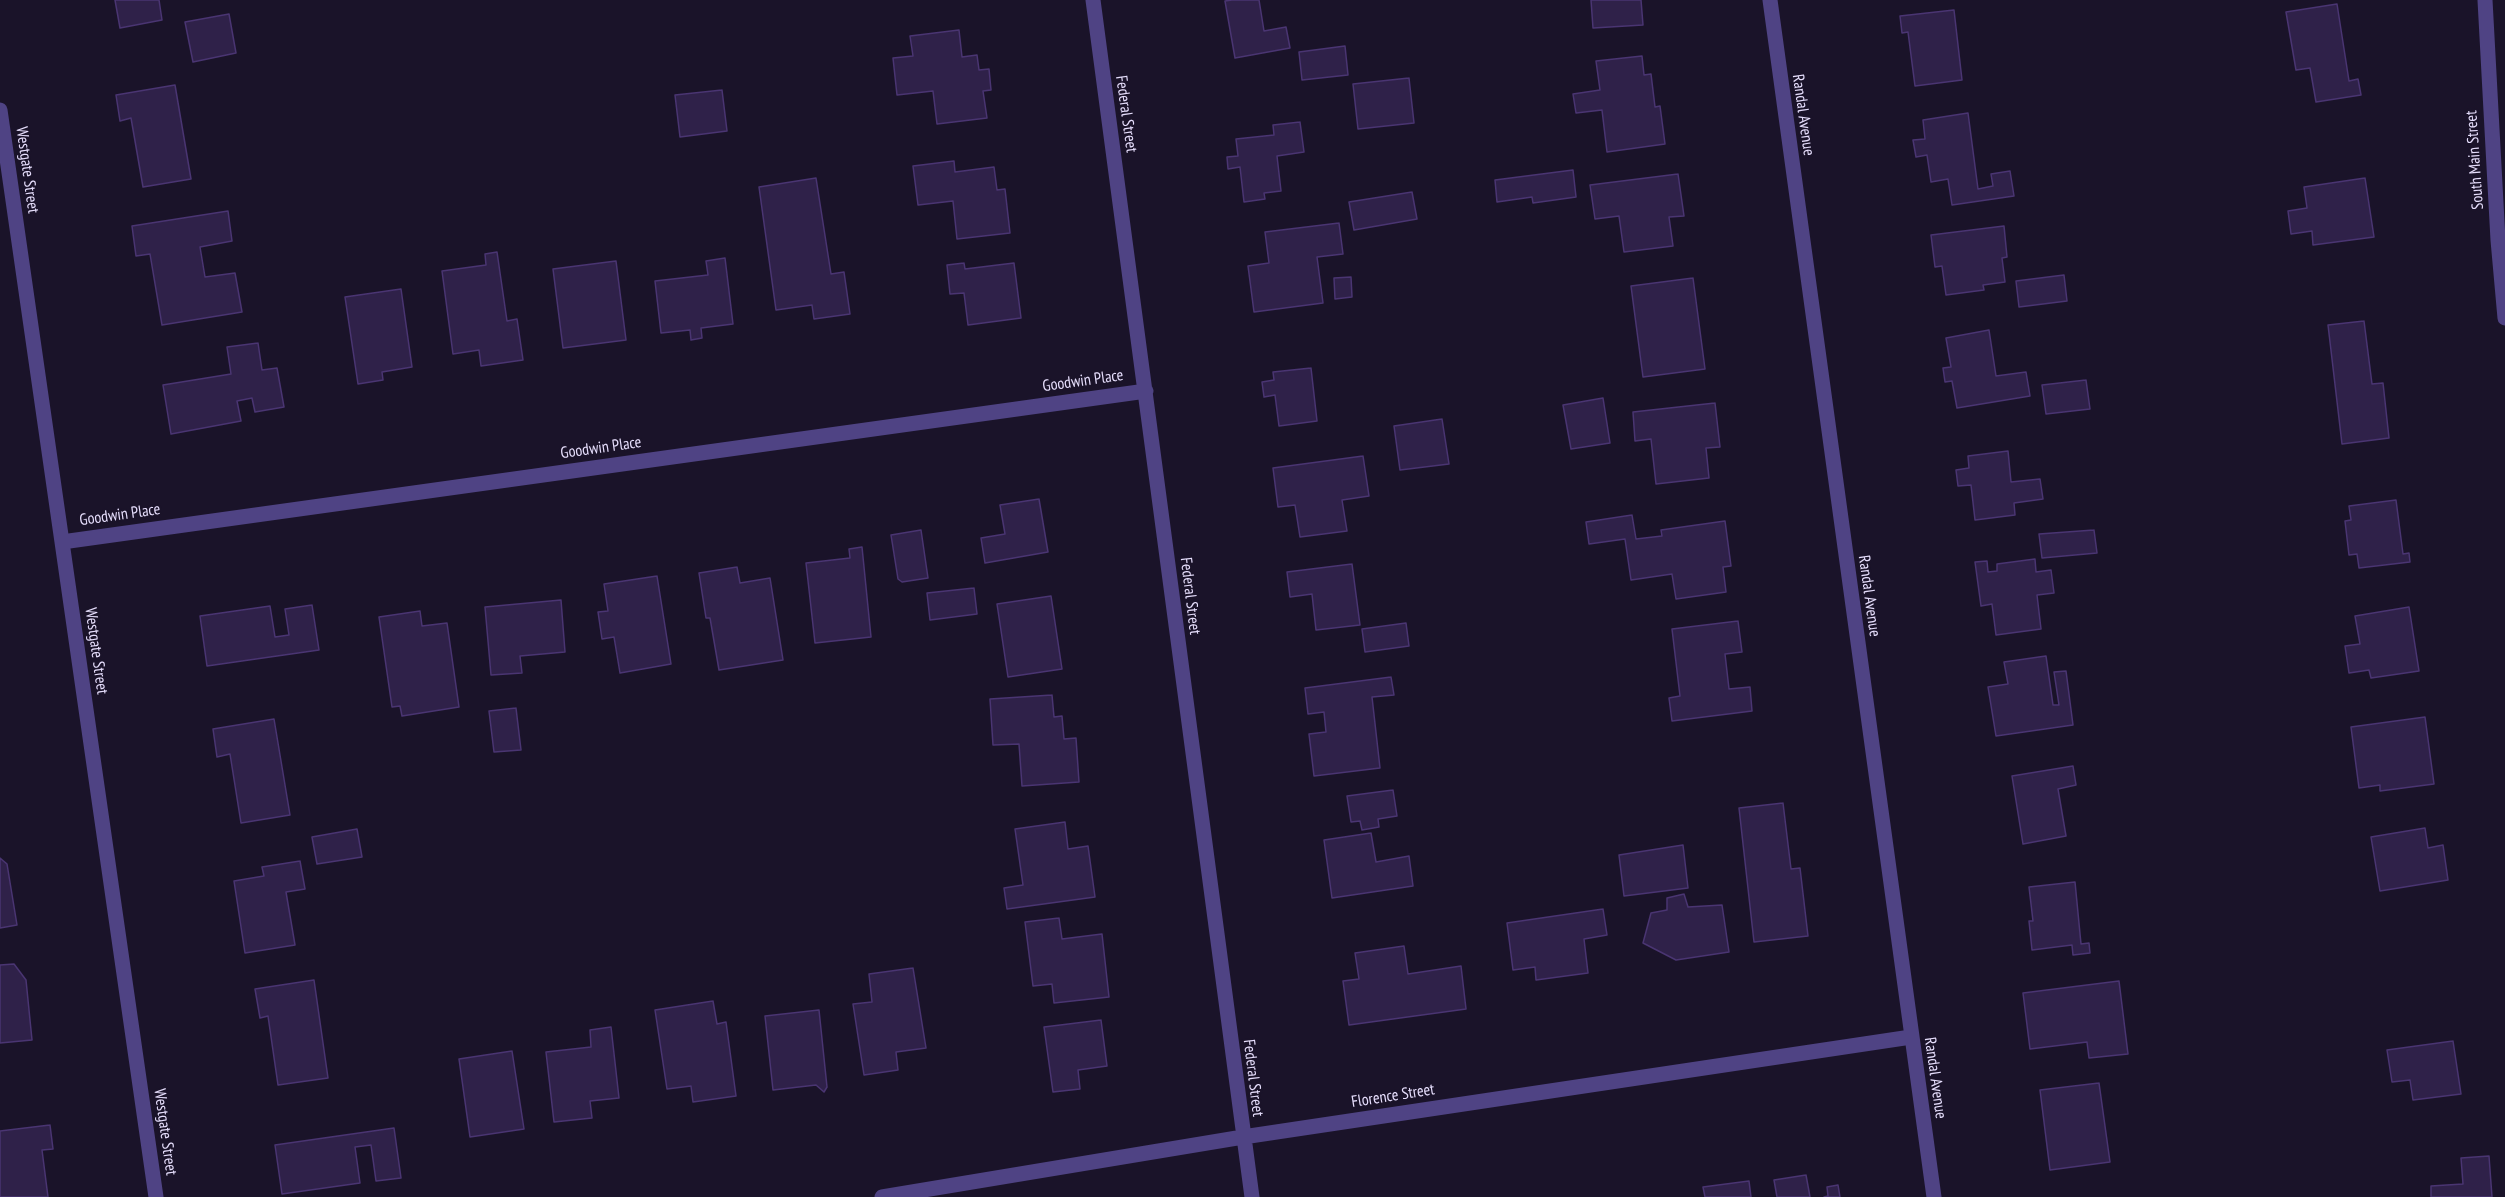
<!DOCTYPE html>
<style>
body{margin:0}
canvas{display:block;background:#1a1329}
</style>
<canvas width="2505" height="1197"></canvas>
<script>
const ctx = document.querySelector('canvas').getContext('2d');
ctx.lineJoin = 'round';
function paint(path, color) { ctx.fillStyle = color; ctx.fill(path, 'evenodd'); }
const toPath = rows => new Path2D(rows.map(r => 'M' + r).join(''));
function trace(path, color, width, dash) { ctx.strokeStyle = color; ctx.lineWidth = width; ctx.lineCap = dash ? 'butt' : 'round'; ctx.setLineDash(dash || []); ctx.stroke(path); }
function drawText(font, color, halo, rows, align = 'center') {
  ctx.font = font + ' "PT Sans Narrow",sans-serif'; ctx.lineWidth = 4.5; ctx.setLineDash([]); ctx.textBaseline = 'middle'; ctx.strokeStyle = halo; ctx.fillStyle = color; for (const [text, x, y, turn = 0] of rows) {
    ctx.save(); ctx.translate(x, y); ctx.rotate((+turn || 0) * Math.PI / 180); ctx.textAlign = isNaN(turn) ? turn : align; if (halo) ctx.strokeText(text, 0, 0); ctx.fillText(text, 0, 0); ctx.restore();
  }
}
const building = toPath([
 [115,0,159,0,162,20,120,28,115,0],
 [1232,0,1259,0,1264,31,1286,27,1290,48,1235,58,1225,1,1232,0],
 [1591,0,1641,0,1643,25,1593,28,1591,0],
 [2337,4,2349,81,2358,79,2361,95,2316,102,2310,68,2296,70,2286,12,2337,4],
 [1954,10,1962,80,1915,86,1908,32,1902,33,1900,16,1954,10],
 [229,14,236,53,193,62,185,22,229,14],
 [959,30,962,57,977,55,979,70,989,69,991,90,983,91,987,118,937,124,933,91,897,95,893,58,913,56,910,36,959,30],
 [1345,46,1348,75,1302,80,1299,52,1345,46],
 [1642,56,1644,75,1651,74,1655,107,1660,106,1665,144,1607,152,1602,110,1576,113,1573,94,1600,90,1596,61,1642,56],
 [1409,78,1414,123,1358,129,1353,84,1409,78],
 [175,85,191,179,143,187,131,118,120,121,116,95,175,85],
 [722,90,727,131,680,137,675,95,722,90],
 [1968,113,1978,189,1993,186,1991,174,2010,171,2014,196,1952,205,1948,179,1931,182,1927,155,1916,157,1913,140,1925,139,1923,120,1968,113],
 [1300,122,1304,152,1277,156,1281,191,1264,193,1265,199,1244,202,1240,167,1228,169,1227,157,1238,156,1236,139,1274,135,1273,125,1300,122],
 [954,161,955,172,994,167,997,190,1005,189,1010,233,957,239,953,201,918,205,913,166,954,161],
 [1573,170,1576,197,1533,203,1532,197,1497,202,1495,180,1573,170],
 [1678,174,1684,216,1669,217,1673,246,1624,252,1619,216,1595,219,1590,185,1678,174],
 [816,178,831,274,844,272,850,314,814,319,812,305,776,310,759,187,816,178],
 [2365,178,2374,237,2313,245,2312,231,2291,234,2288,211,2307,208,2304,187,2365,178],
 [1412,192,1417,219,1354,230,1349,202,1412,192],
 [228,211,232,241,200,247,205,277,235,273,242,312,162,325,150,254,136,256,132,226,228,211],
 [1339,223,1343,254,1317,257,1323,303,1254,312,1248,266,1269,263,1265,232,1339,223],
 [2004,226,2007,257,2002,258,2005,282,1983,285,1984,290,1946,295,1942,266,1935,267,1931,235,2004,226],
 [497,252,507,321,517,319,523,360,481,366,479,350,453,354,442,271,486,265,485,254,497,252],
 [725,258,733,324,701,328,702,338,691,340,690,330,661,333,655,281,708,275,706,261,725,258],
 [616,261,626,340,563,348,553,269,616,261],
 [964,263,965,269,1014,263,1021,318,968,325,964,293,950,294,947,265,964,263],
 [2064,275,2067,301,2019,307,2016,281,2064,275],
 [1351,277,1352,297,1335,299,1334,278,1351,277],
 [1693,278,1705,369,1643,377,1631,286,1693,278],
 [401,289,412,367,382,372,383,380,358,384,345,297,401,289],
 [2364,321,2372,384,2383,383,2389,438,2342,444,2328,325,2364,321],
 [1989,330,1996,376,2026,372,2030,396,1957,408,1952,381,1945,382,1943,368,1951,367,1946,338,1989,330],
 [258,343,262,370,277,368,284,407,255,412,252,398,237,401,241,421,171,434,163,385,231,374,227,347,258,343],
 [1311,368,1317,421,1279,426,1275,395,1264,397,1262,382,1274,380,1273,372,1311,368],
 [2086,380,2090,409,2046,414,2042,385,2086,380],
 [1603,398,1610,443,1571,449,1563,405,1603,398],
 [1715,403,1720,447,1706,448,1709,478,1656,484,1651,439,1635,441,1633,412,1715,403],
 [1442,419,1449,464,1400,470,1394,426,1442,419],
 [2008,451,2011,482,2040,479,2043,499,2014,503,2015,515,1975,520,1971,485,1958,486,1956,470,1969,468,1968,456,2008,451],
 [1363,456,1369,496,1342,500,1347,531,1300,537,1295,505,1278,507,1273,468,1363,456],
 [1039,499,1048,552,985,563,981,538,1005,534,1000,505,1039,499],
 [2396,500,2403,554,2409,553,2410,562,2359,568,2357,554,2349,555,2345,521,2351,520,2349,506,2396,500],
 [1632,515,1636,539,1662,536,1661,530,1725,521,1731,566,1723,567,1726,592,1676,599,1672,574,1631,580,1625,539,1589,544,1586,522,1632,515],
 [921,530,928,578,902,582,898,579,891,535,921,530],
 [2094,530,2097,553,2042,558,2039,534,2094,530],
 [862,547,871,637,815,643,806,563,850,558,849,549,862,547],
 [2035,559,2036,572,2051,570,2054,593,2037,595,2041,629,1996,635,1992,604,1981,606,1975,562,1987,561,1988,572,1997,571,1997,564,2035,559],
 [1352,564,1360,625,1316,630,1312,594,1290,597,1287,572,1352,564],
 [737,567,740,583,770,578,783,660,719,670,710,618,706,618,699,573,737,567],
 [657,576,671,664,620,673,614,637,602,639,598,612,608,611,604,584,657,576],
 [974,588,977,614,930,620,927,593,974,588],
 [1051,596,1062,669,1008,677,997,604,1051,596],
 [561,600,565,652,520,656,522,673,491,675,485,607,561,600],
 [312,605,319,650,207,666,200,616,270,606,275,637,289,635,285,609,312,605],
 [2409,607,2419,671,2371,678,2369,670,2349,673,2345,646,2360,644,2355,616,2409,607],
 [420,611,422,626,447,623,459,707,402,716,400,706,392,707,379,617,420,611],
 [1738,621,1742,652,1725,654,1729,689,1750,687,1752,711,1672,721,1669,698,1680,696,1672,629,1738,621],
 [1406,623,1409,646,1365,652,1362,629,1406,623],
 [2046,656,2053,705,2059,705,2054,672,2066,671,2073,725,1996,736,1988,687,2008,684,2004,662,2046,656],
 [1391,677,1394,695,1372,697,1380,768,1314,776,1309,734,1326,732,1324,712,1308,714,1305,688,1391,677],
 [1052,695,1054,717,1062,716,1064,739,1076,738,1079,782,1022,786,1019,744,993,745,990,699,1052,695],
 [516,708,521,750,494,752,489,711,516,708],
 [2425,717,2434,784,2380,791,2380,785,2359,788,2351,727,2425,717],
 [274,719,290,815,241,823,230,754,217,757,213,729,274,719],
 [2073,766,2076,785,2058,789,2066,836,2023,844,2012,776,2073,766],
 [1393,790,1397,816,1378,819,1379,827,1362,830,1360,821,1351,822,1347,796,1393,790],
 [1783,803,1791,869,1800,868,1808,936,1754,942,1739,808,1783,803],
 [1065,822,1068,849,1088,846,1095,897,1007,909,1004,888,1023,885,1015,829,1065,822],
 [2425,828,2428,848,2443,845,2448,880,2380,891,2371,837,2425,828],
 [357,829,362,857,317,864,312,837,357,829],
 [1371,833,1376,862,1409,856,1413,886,1332,898,1324,840,1371,833],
 [1683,845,1688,888,1624,896,1619,855,1683,845],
 [0,858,7,864,17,925,0,928,0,858],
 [300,861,305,889,286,892,295,945,245,953,234,881,264,876,262,867,300,861],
 [2075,882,2081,944,2089,943,2090,953,2073,955,2072,945,2032,950,2029,921,2033,921,2029,887,2075,882],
 [1684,894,1688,907,1722,905,1729,952,1676,960,1643,943,1651,913,1667,910,1667,898,1684,894],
 [1603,909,1607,935,1584,939,1588,973,1536,980,1535,967,1513,970,1507,923,1603,909],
 [1059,918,1062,939,1102,934,1109,997,1054,1003,1052,984,1033,986,1025,922,1059,918],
 [1404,946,1408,974,1461,966,1466,1009,1349,1025,1343,981,1359,979,1355,953,1404,946],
 [14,964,26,980,32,1040,0,1043,0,965,14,964],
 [913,968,926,1048,896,1052,898,1070,864,1075,853,1004,872,1002,869,974,913,968],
 [314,980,328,1078,278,1085,268,1016,260,1018,255,989,314,980],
 [2119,981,2128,1054,2089,1058,2087,1042,2030,1049,2023,993,2119,981],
 [713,1001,717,1024,726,1022,736,1096,693,1102,691,1086,667,1089,655,1010,713,1001],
 [819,1010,827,1087,824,1092,816,1085,773,1090,765,1016,819,1010],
 [1101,1020,1107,1066,1078,1070,1080,1089,1053,1092,1044,1027,1101,1020],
 [611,1027,619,1098,590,1101,592,1118,554,1122,546,1052,591,1047,590,1030,611,1027],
 [2453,1041,2461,1094,2413,1100,2410,1080,2392,1082,2387,1050,2453,1041],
 [512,1051,524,1129,470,1137,459,1059,512,1051],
 [2099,1083,2110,1162,2050,1170,2040,1090,2099,1083],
 [50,1125,53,1149,42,1150,48,1197,0,1197,0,1131,50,1125],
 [394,1128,401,1178,376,1181,371,1145,355,1147,360,1183,282,1194,275,1145,394,1128],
 [2489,1156,2492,1197,2431,1197,2431,1186,2463,1184,2461,1158,2489,1156],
 [1806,1175,1810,1197,1777,1197,1774,1180,1806,1175],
 [1749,1181,1751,1197,1705,1197,1703,1187,1749,1181],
 [1838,1185,1840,1197,1824,1197,1828,1196,1827,1187,1838,1185]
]);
paint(building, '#2f2149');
trace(building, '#4a3572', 1.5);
trace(toPath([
 [1093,0,1252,1197],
 [1770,0,1934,1197],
 [2485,0,2498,240,2505,318],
 [0,110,156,1197],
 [62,542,1146,391],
 [882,1197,1243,1137,1911,1037]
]), '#4f4384', 15);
drawText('16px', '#e6defc', '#1a1329', [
 ["Federal Street",1126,114,82],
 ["Randal Avenue",1803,115,82],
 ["South Main Street",2475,160,-94],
 ["Westgate Street",27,170,82],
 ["Goodwin Place",1083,381,-8],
 ["Goodwin Place",601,448,-8],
 ["Goodwin Place",120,515,-8],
 ["Federal Street",1190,596,83],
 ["Randal Avenue",1869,596,82],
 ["Westgate Street",96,651,82],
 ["Federal Street",1253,1078,83],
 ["Randal Avenue",1935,1078,82],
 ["Florence Street",1393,1096,-9],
 ["Westgate Street",165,1132,82]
]);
</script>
